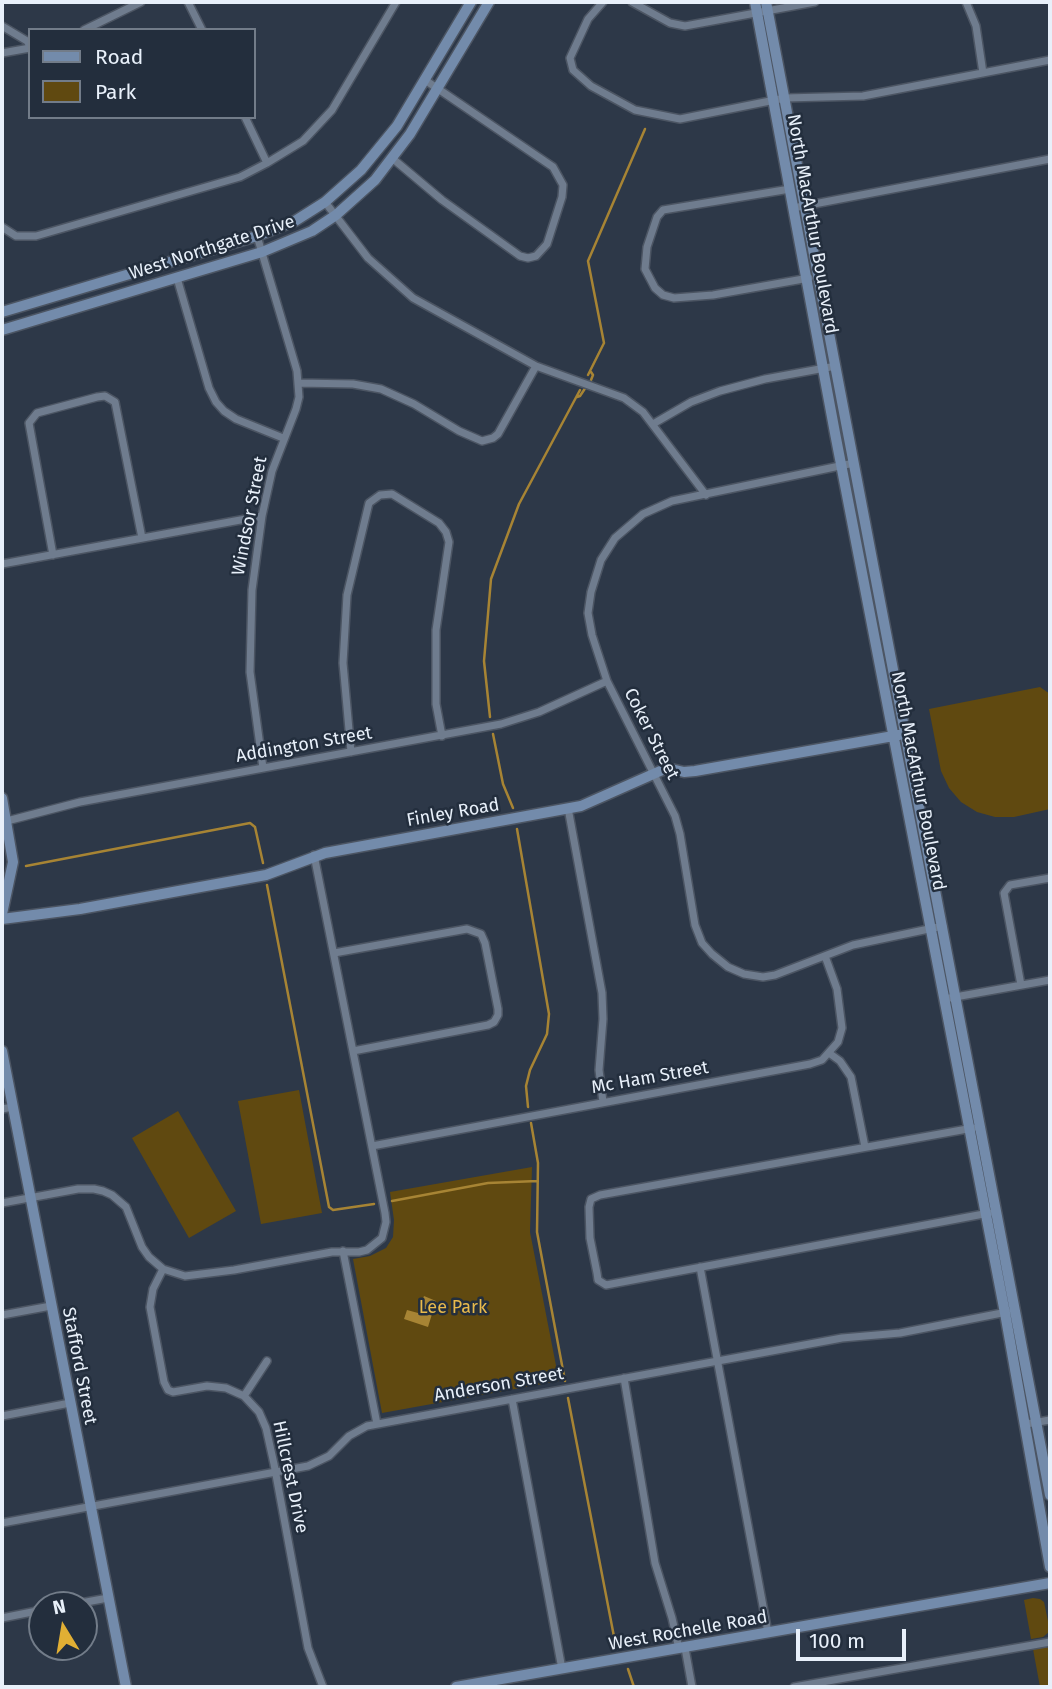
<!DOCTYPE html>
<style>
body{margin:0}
#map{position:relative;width:1052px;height:1689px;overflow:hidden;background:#2d3848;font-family:"Fira Sans",sans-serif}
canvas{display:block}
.frame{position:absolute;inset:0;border:4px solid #e8f0fa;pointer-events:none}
.legend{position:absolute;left:28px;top:28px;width:228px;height:91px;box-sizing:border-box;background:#232e3d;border:2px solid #727c89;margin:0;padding:9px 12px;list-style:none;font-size:21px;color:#e8f0fa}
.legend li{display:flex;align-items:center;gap:14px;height:35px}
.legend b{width:35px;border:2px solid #727c89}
.north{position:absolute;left:28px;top:1591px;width:70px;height:70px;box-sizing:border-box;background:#232e3d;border:2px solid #727c89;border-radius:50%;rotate:349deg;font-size:19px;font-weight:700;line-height:28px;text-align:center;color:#e8f0fa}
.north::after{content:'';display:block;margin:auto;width:24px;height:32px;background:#e1af34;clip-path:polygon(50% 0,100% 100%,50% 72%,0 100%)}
.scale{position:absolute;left:796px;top:1629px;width:110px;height:32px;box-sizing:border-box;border:4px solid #e8f0fa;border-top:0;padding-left:9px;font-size:21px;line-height:24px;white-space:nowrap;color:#e8f0fa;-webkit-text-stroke:5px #232e3d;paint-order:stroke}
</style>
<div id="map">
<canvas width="1052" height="1689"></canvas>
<div class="frame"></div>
<ul class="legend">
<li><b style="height:9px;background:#738bab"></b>Road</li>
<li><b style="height:19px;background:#604910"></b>Park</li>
</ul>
<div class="north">N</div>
<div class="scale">100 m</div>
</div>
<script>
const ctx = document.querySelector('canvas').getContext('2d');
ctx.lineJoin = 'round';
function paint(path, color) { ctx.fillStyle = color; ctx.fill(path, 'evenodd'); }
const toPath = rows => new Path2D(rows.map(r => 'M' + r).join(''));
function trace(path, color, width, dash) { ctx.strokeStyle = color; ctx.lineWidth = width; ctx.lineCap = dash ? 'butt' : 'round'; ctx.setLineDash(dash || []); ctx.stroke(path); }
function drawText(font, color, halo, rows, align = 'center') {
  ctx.font = font + ' "Fira Sans",sans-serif'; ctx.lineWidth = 5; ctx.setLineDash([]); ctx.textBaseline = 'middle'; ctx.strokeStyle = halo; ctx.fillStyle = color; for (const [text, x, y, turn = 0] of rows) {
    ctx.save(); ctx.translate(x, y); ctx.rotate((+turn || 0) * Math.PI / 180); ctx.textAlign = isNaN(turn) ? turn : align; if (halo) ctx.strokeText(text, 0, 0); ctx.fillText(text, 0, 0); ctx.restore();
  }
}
paint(toPath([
 [1040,687,1050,694,1050,809,1014,817,995,817,977,812,961,802,949,788,941,771,929,709],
 [299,1090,322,1213,261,1224,238,1101],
 [178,1111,236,1211,189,1238,132,1138],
 [532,1167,530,1232,559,1381,382,1413,353,1259,370,1256,386,1248,393,1237,394,1220,390,1192],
 [1033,1598,1040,1599,1044,1602,1050,1631,1043,1637,1031,1639,1024,1600],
 [1044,1647,1050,1648,1050,1687,1040,1687,1033,1649]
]), '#604910');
paint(toPath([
 [424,1296,436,1301,428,1327,404,1319,407,1310,418,1313]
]), '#a78434');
trace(toPath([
 [588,375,604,343,588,261,645,129],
 [589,385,593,375,591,372],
 [577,397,580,396,586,387],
 [490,717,484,661,491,579,519,504,580,390],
 [493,734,503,784,513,808],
 [517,829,549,1014,547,1034,530,1070,526,1086,528,1107],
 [26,866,250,823,255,827,263,863],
 [267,885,329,1207,333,1210,374,1204],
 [531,1123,538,1163,537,1232,565,1381],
 [392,1201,488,1183,537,1181],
 [568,1398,616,1647],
 [628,1669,634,1687]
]), '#a78434', 2.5);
const street = toPath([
 [188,2,202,30],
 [603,2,588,19,570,58,573,70,591,86,635,110,680,119,785,98,863,96,1050,60],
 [632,2,670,23,685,26,815,2],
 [966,2,976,26,983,73],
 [2,26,27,41,30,46],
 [84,30,141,2],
 [2,53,30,48],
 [245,117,267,163],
 [392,158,442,200,520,256,528,258,536,256,547,244,562,197,563,185,553,167,425,80],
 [790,189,663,210,657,217,647,247,645,269,655,288,663,295,674,298,713,295,809,278],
 [325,202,368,258,413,298,536,366,624,398,643,412,706,495],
 [793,208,1050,159],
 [2,227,16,236,36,236,240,177,267,163,303,141,332,110,396,2],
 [257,236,297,371,299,397,296,409,272,471,262,516,252,590,250,672,263,768],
 [177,278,209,388,216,402,224,411,236,419,283,438],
 [299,383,353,384,381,389,414,404,459,431,482,441,493,438,498,434,536,366],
 [653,424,691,402,720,391,765,379,836,366],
 [854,463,672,501,643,514,615,538,601,560,591,592,588,613,592,635,607,681,675,816,680,834,695,925,702,943,712,954,728,967,744,974,763,977,775,975,853,945,943,926],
 [53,555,29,423,37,413,97,397,105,396,115,402,142,538],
 [2,564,262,516],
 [351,752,343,663,347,595,369,503,380,495,392,494,439,523,446,532,449,542,436,630,436,704,442,736],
 [568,808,602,993,603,1019,599,1070,603,1102],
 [3,822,80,802,501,724,539,712,607,681],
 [334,953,467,929,481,934,485,943,498,1009,498,1015,494,1022,488,1025,353,1051],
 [1021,985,1004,893,1010,885,1050,878],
 [944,999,1050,980],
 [829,1053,840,1061,851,1077,865,1147],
 [2,1109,13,1107],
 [973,1128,600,1195,591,1199,589,1207,590,1238,597,1273,598,1280,606,1285,989,1213],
 [372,1146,810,1064,822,1060,838,1042,842,1028,837,989,825,956],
 [2,1203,78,1189,94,1189,103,1191,112,1195,126,1207,142,1247,149,1257,163,1269,185,1276,234,1270,332,1252,359,1252,367,1250,382,1238,386,1222,385,1213,314,855],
 [343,1251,377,1424],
 [700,1267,768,1633],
 [163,1269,153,1289,150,1307,164,1382,168,1390,173,1392,207,1386,226,1388,244,1396,259,1412,266,1428,274,1464,308,1648,323,1687],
 [2,1315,51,1306],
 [624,1378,655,1563,672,1618,679,1649],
 [244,1396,267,1361],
 [512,1399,562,1669],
 [2,1416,70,1403],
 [1026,1424,1050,1420],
 [2,1523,308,1466,329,1456,349,1436,367,1426,842,1338,900,1333,1007,1312],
 [70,1605,108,1598],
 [2,1618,42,1610],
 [685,1648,692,1687],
 [794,1687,1050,1642]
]);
const secondary = toPath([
 [755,2,835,433,1005,1313,1050,1567],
 [766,2,1050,1495],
 [2,312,257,236,295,221,325,202,361,170,397,126,471,2],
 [2,330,262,252,312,231,336,215,375,180,410,134,489,2],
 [2,798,13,862,2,914],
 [2,919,80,909,266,875,325,853,581,806,667,768,684,772,695,771,899,735],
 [2,1051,126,1687],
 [456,1687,1050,1583]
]);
trace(street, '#4c5563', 10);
trace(secondary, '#4c5563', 13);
trace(street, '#6f7c8e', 7);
trace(secondary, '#738bab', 10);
drawText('18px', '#e8f0fa', '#232e3d', [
 ["North MacArthur Boulevard",812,224,80],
 ["West Northgate Drive",212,248,-18],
 ["Windsor Street",250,516,-79],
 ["Coker Street",651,734,63],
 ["Addington Street",304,745,-10],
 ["North MacArthur Boulevard",918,781,79],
 ["Finley Road",453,813,-10],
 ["Mc Ham Street",650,1078,-10],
 ["Stafford Street",79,1366,79],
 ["Anderson Street",499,1385,-10],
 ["Hillcrest Drive",290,1477,78],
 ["West Rochelle Road",688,1631,-10]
]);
drawText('18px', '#e9ba4c', '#232e3d', [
 ["Lee Park",453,1308]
]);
</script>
